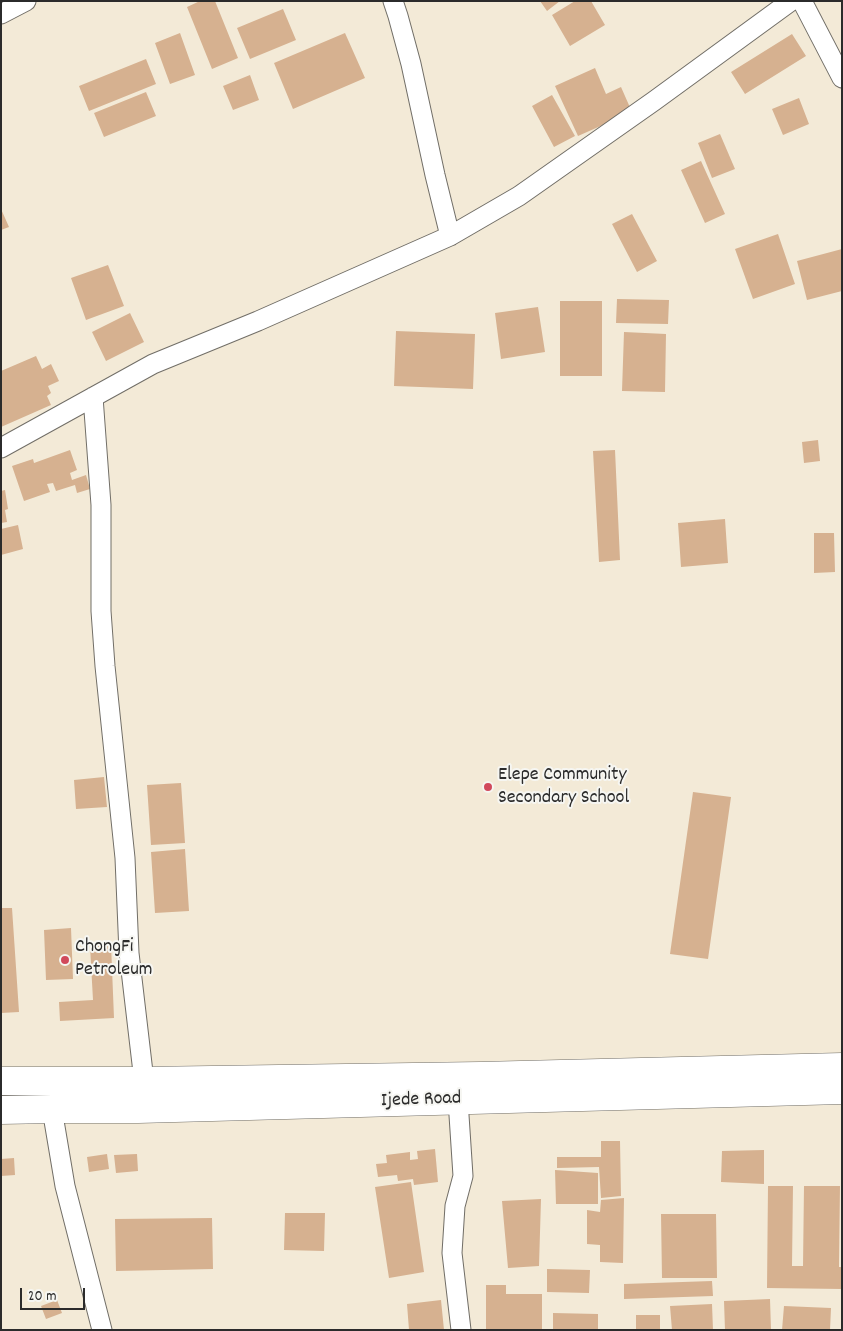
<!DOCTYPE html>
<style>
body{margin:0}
#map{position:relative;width:843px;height:1331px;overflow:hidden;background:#f3ead7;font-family:Dekko,sans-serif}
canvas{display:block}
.frame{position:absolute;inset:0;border:2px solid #2b2b2b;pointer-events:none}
.scale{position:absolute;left:20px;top:1288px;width:65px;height:22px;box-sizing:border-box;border:2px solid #2b2b2b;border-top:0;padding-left:6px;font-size:15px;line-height:18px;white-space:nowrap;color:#2b2b2b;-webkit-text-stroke:4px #f6f6f2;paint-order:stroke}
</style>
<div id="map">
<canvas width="843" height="1331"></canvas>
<div class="frame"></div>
<div class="scale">20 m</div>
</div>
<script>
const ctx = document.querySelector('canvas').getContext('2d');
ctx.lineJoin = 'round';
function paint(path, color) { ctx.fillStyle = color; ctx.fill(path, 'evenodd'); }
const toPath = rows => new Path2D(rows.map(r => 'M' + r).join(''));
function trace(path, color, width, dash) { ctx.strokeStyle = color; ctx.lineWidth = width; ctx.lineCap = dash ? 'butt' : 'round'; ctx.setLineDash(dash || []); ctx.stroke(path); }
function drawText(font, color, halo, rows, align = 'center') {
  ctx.font = font + ' Dekko,sans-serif'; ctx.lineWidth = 4; ctx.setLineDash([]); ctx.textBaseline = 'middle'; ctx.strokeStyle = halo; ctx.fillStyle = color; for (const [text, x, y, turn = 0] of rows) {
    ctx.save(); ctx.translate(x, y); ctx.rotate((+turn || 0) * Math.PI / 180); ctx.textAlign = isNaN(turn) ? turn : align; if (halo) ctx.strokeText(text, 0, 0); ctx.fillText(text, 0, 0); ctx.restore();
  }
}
paint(toPath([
 [200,1,215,1,238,58,212,69,187,7],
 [540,1,560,1,547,11],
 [575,1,591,1,605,25,570,46,552,15],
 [283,9,296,40,250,59,237,28],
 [180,33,195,75,170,84,155,43],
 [345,33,365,78,293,109,274,63],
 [792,34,806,56,745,94,731,72],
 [146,59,156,84,89,111,79,86],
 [595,68,606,94,621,87,632,112,578,136,555,86],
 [250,75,259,100,233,110,223,86],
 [146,92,156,116,104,137,94,113],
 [552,95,575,136,554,147,532,106],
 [799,98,809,124,783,135,772,109],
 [720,134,735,169,712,178,698,143],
 [701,161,725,214,705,223,681,170],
 [1,209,9,227,1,230],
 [632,214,657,261,637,272,612,224],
 [778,234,795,284,753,299,735,249],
 [842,249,842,291,807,300,797,261],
 [108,265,124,306,86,320,71,278],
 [617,299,669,300,668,324,616,323],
 [560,301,602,301,602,376,560,376],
 [538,307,545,352,501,359,495,313],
 [130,313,144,342,106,361,92,332],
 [396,331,475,334,473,389,394,386],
 [624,332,666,334,665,392,622,391],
 [36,356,42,369,51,364,59,381,48,386,51,393,47,396,51,405,1,427,1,371],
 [818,440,820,461,804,463,802,442],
 [70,450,77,470,70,473,72,480,86,475,90,489,77,493,75,485,56,491,53,483,47,484,50,492,24,501,12,466,33,459,34,463],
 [615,450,620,560,599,562,593,451],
 [5,490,8,509,5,510,7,522,1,523,1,491],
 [725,519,728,563,681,567,678,523],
 [18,525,23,549,1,555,1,529],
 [814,533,834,533,835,572,814,573],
 [104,777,107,807,76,809,74,780],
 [181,783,185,843,151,845,147,785],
 [693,792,731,797,708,959,670,954],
 [185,849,189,911,155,913,151,852],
 [1,908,12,908,19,1012,1,1013],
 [71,928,73,979,46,980,44,930],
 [111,944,114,1018,60,1021,59,1002,93,1000,90,946],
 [601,1141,620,1141,621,1196,601,1198,599,1167,557,1168,557,1157,601,1157],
 [435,1149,438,1182,414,1185,413,1179,398,1181,397,1175,378,1177,376,1164,387,1163,386,1155,410,1152,410,1160,418,1159,417,1151],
 [764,1150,764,1184,721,1182,722,1151],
 [107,1154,109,1169,89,1172,87,1157],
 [137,1154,138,1171,116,1173,114,1155],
 [14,1158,15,1175,1,1176,1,1159],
 [555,1170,598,1173,598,1204,556,1204],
 [411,1182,424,1272,389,1278,375,1187],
 [768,1186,793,1186,792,1266,803,1266,804,1186,840,1186,839,1267,842,1267,842,1289,767,1288],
 [624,1198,623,1263,600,1262,600,1245,587,1244,587,1210,600,1212,601,1200],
 [541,1199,539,1266,508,1268,502,1201],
 [285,1213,325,1213,324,1251,284,1250],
 [661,1214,716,1214,717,1278,662,1278],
 [212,1218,213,1269,116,1271,115,1219],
 [547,1269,590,1270,589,1293,547,1292],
 [712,1281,713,1296,624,1299,624,1284],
 [486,1285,506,1285,506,1294,542,1294,542,1330,486,1330],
 [770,1299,771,1330,725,1330,724,1301],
 [57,1300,62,1313,46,1319,41,1306],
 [441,1300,444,1330,409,1330,407,1304],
 [712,1304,713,1330,672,1330,670,1306],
 [784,1306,831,1308,830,1330,782,1330],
 [553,1313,598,1314,598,1330,553,1330],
 [636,1315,660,1315,660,1330,636,1330]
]), '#d6b190');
const street = toPath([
 [393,1,398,16,411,64,435,175,450,236],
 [802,1,842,78],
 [1,14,26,1],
 [93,397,101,505,101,611,105,666,125,858,129,953,144,1081],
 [1,448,153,364,258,321,450,236,519,196,654,101,791,1],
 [458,1100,463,1176,455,1206,452,1253,461,1330],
 [52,1109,65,1186,102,1330]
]);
const secondary = toPath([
 [1,1081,144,1081,480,1076,842,1067],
 [1,1110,52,1109,138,1109,842,1090]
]);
trace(street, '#716e67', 21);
trace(secondary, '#716e67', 29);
trace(street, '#fff', 19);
trace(secondary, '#fff', 28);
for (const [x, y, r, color] of [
 [488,787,5,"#d1495b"],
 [65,960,5,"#d1495b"]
]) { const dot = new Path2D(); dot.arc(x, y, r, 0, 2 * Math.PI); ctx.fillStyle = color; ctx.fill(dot); trace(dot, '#f6f6f2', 2); }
drawText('20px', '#2b2b2b', '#f6f6f2', [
 ["Elepe Community",498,776],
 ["Secondary School",498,799],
 ["ChongFi",75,948],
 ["Petroleum",75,971]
], 'left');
drawText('20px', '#2b2b2b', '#f6f6f2', [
 ["Ijede Road",421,1101,-2]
]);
</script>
